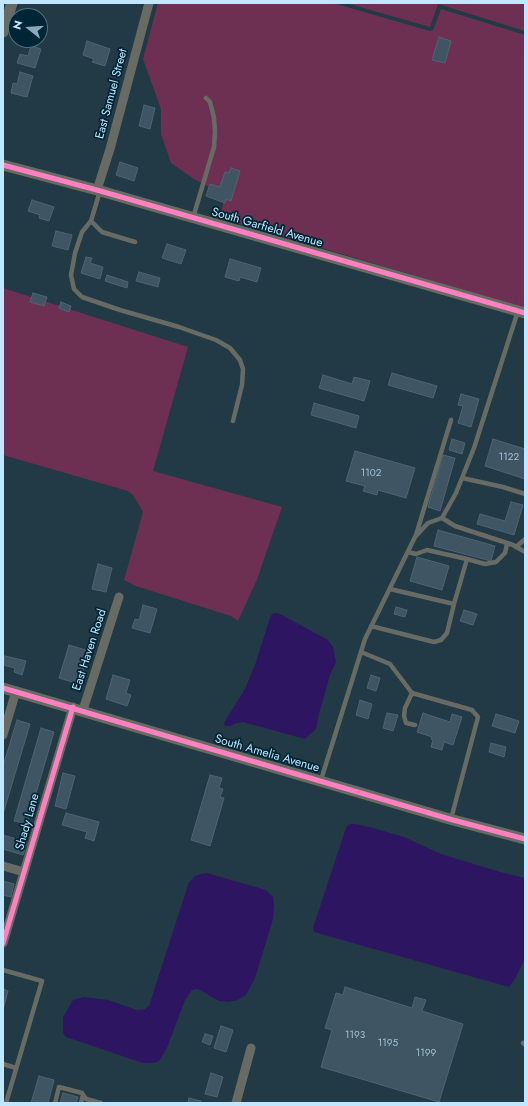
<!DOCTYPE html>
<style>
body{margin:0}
#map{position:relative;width:528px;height:1106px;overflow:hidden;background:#213a45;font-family:Jost,sans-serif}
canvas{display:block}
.frame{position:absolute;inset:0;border:4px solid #c0e7fd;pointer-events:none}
.north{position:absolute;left:8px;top:8px;width:40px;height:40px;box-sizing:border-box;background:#002535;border:1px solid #4d7385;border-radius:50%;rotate:287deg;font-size:11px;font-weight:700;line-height:16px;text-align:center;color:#c0e7fd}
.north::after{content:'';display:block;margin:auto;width:14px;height:18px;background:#88aabd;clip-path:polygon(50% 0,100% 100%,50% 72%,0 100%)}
</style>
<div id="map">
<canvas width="528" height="1106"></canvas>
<div class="frame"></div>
<div class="north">N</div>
</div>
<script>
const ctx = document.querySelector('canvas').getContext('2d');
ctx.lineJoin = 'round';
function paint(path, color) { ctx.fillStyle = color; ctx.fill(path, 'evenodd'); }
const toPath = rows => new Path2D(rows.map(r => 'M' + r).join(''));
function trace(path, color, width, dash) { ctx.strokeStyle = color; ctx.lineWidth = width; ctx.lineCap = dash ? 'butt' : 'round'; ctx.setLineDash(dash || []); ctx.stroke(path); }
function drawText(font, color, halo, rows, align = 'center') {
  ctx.font = font + ' Jost,sans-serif'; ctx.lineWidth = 3.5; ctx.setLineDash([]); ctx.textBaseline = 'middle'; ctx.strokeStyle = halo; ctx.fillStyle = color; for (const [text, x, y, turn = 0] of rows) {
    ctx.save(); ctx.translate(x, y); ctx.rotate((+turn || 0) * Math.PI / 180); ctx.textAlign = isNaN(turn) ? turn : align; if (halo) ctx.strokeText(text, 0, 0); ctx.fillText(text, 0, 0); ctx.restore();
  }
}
paint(toPath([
 [158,3,333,3,430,31,433,30,434,28,441,9,525,35,525,308,220,218,225,195,194,179,171,163,161,134,161,109,143,59],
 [346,3,525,3,525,31,438,4,430,27],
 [3,288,188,347,153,471,282,507,256,582,238,621,231,616,136,586,124,580,143,512,133,495,128,491,3,455]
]), '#6e3052');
paint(toPath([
 [276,613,280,614,328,640,333,647,336,662,330,675,319,714,316,729,305,739,243,722,237,723,230,726,225,726,224,723,245,689,255,665,270,618,272,614],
 [350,824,355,824,373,828,404,837,441,854,500,872,525,878,525,958,515,979,509,987,314,932,313,928,345,831,347,826],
 [207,873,266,890,273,897,274,905,273,919,255,978,246,995,237,1000,229,1002,219,1001,198,989,192,990,185,1000,167,1048,159,1061,154,1063,143,1063,66,1037,63,1033,63,1017,73,1000,84,997,108,1000,137,1010,145,1009,149,1006,189,882,195,876,201,874]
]), '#2e1561');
const building = toPath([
 [439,37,451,41,445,63,432,60,439,37],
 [87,41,110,49,105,66,92,62,94,59,83,55,87,41],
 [31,46,41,49,35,68,17,63,20,54,28,56,31,46],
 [20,72,33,76,27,97,11,93,13,83,17,84,20,72],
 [144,105,155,108,150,129,139,126,144,105],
 [120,162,138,168,134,181,116,175,120,162],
 [231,168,240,171,231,201,226,199,225,203,206,196,210,184,220,187,225,172,229,173,231,168],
 [32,200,54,207,49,221,39,218,40,215,28,211,32,200],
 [56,231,72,235,68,250,52,246,56,231],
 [167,244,186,250,181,264,162,258,167,244],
 [86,257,92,258,90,263,103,267,100,279,81,273,86,257],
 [230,259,261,268,257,282,240,277,239,281,225,277,230,259],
 [139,272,160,278,158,287,136,281,139,272],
 [107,275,128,282,127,288,105,281,107,275],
 [33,293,47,297,44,306,30,302,33,293],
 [61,302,71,306,69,312,59,308,61,302],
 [392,373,437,386,433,398,388,385,392,373],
 [323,375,352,384,354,377,370,381,364,401,319,388,323,375],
 [461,394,479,399,471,427,458,423,463,406,458,405,461,394],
 [314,403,359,416,356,428,311,415,314,403],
 [452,439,465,443,462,454,449,450,452,439],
 [493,439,525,449,525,479,485,466,493,439],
 [355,451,415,468,406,498,378,490,377,495,363,491,365,486,346,481,355,451],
 [443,455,455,458,440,511,428,507,443,455],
 [511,502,523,505,514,535,477,524,480,514,505,521,511,502],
 [438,530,495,546,491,561,434,546,438,530],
 [417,557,449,566,442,590,410,581,417,557],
 [98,564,112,568,106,592,92,589,98,564],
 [143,605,157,609,150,633,132,628,135,619,139,620,143,605],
 [396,607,407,610,405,617,394,614,396,607],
 [464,610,477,614,473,625,460,621,464,610],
 [69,645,89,651,79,684,59,678,69,645],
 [5,656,26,661,22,675,14,672,15,668,3,665,5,656],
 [113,675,130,680,126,693,131,695,127,706,106,699,113,675],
 [371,675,380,678,376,691,367,688,371,675],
 [360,700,372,704,368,719,356,715,360,700],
 [387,713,398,715,393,731,383,728,387,713],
 [423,713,450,722,452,714,462,717,453,745,444,742,442,750,431,747,433,740,431,739,432,737,417,732,423,713],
 [496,714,519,721,515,733,492,726,496,714],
 [17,720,30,724,3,814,3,766,17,720],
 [41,728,54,732,27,824,14,821,41,728],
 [491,743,506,747,504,757,489,752,491,743],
 [63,773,75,776,66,809,55,806,63,773],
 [210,775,222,778,219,788,223,789,220,797,224,798,210,846,191,840,210,775],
 [66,813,99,822,94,841,85,838,87,832,62,825,66,813],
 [3,835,27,842,23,855,3,849,3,835],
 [3,881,14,884,11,897,3,895,3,881],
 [345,987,412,1008,415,997,426,1000,422,1011,463,1024,439,1102,321,1067,332,1030,325,1028,336,993,343,995,345,987],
 [3,989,8,991,3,1010,3,989],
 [221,1026,233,1030,226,1052,214,1048,221,1026],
 [205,1034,213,1036,210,1045,202,1042,205,1034],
 [211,1073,223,1077,217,1097,205,1094,211,1073],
 [39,1076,54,1080,48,1103,31,1103,39,1076],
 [63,1093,78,1097,76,1103,60,1103,63,1093],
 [189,1098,201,1101,200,1103,188,1103,189,1098]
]);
paint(building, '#405564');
trace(building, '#4e6373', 1);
trace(toPath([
 [100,191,91,221,82,232,75,253,71,275,74,289,82,297,120,310,179,327,216,340,230,348,240,360,243,369,242,385,233,421],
 [193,218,214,147,215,131,214,118,210,102,206,98],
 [91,221,102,232,135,242],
 [462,478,503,487,525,494],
 [442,518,455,526,513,545,525,552],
 [416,535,451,420],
 [516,547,525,539],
 [408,552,416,554,427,550,467,559],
 [454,604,467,559,485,564,496,562,505,553,507,544],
 [371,626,434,642,441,640,447,633,454,604,390,589],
 [361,652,390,664,412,693,472,710,478,717,451,819],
 [412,693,405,708,404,716,406,723,415,725],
 [321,780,365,639,415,537,428,523,442,518,456,493,474,448,518,311],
 [3,970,42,981,6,1103],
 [523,1043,525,1045],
 [3,1064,16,1068],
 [55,1103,59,1087,82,1093,86,1099,101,1103],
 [81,1103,83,1095]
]), '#676b64', 4.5);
trace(toPath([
 [97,190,110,149,149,3],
 [83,710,119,597],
 [3,735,16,691],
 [3,866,24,872],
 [3,943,73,707],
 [236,1103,251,1048]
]), '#676b64', 9);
trace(toPath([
 [3,32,12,3],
 [3,165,97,190,525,313],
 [3,688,453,820,525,839]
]), '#676b64', 11);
trace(toPath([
 [3,165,97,190,525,313],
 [3,688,453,820,525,839],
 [3,943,73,707]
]), '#ff80c0', 5);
drawText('10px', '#a0c2d7', null, [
 ["1122",509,458],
 ["1102",371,474],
 ["1193",355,1036],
 ["1195",388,1044],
 ["1199",426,1054]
]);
drawText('12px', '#c0e7fd', '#002535', [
 ["East Samuel Street",112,94,-75],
 ["South Garfield Avenue",267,228,16],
 ["East Haven Road",90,650,-72],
 ["South Amelia Avenue",267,754,16],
 ["Shady Lane",28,822,-74]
]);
</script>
